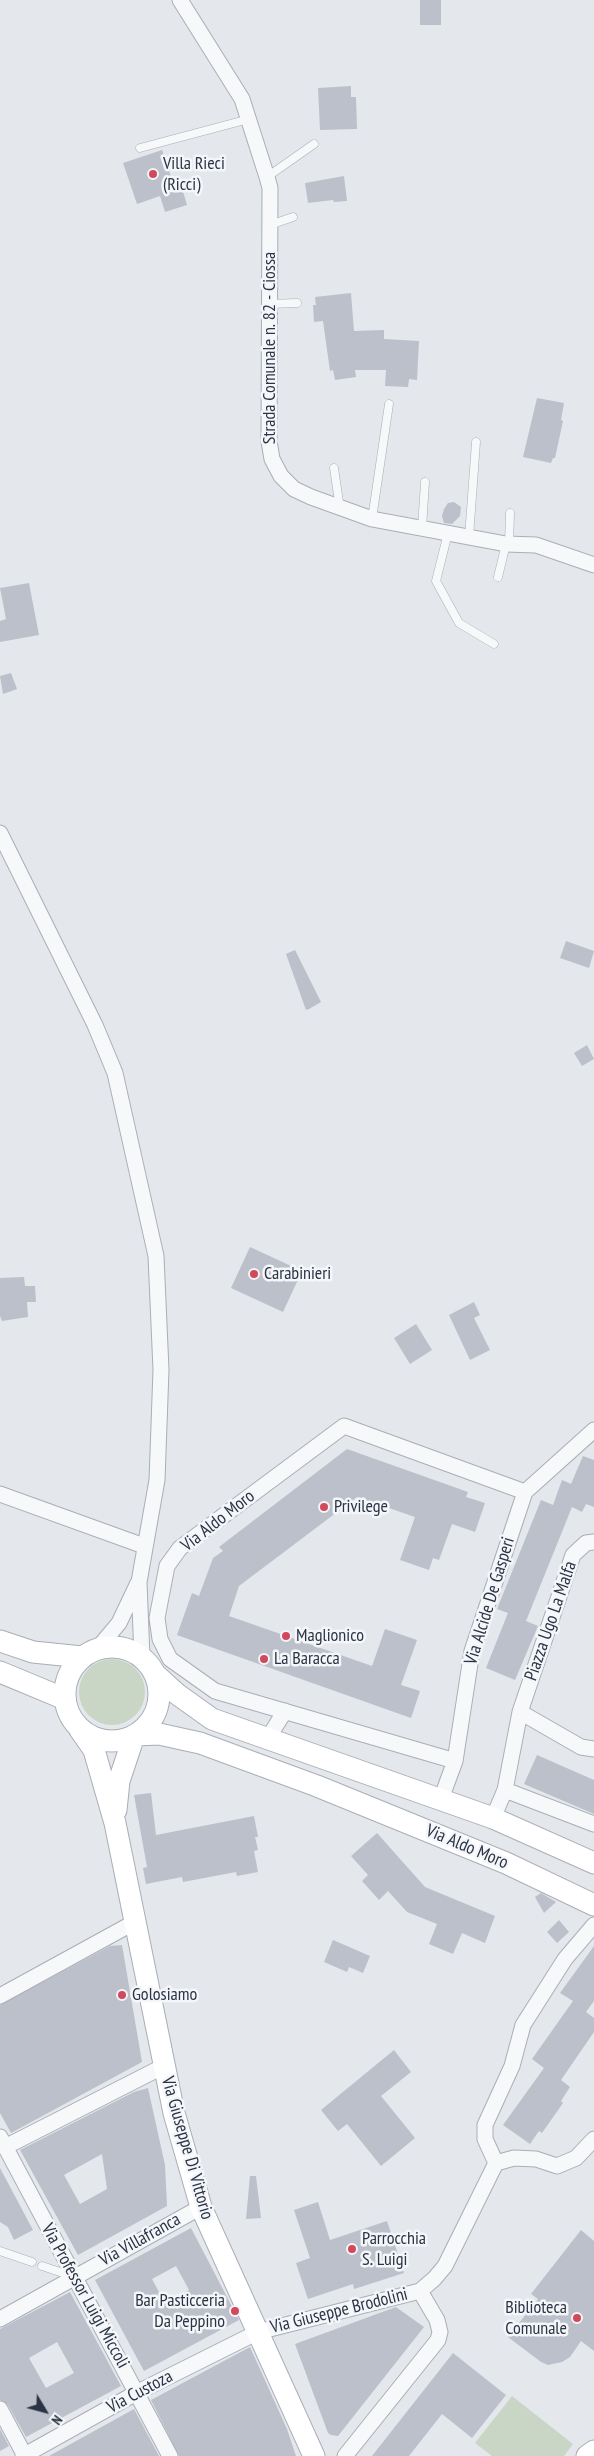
<!DOCTYPE html>
<style>
body{margin:0}
#map{position:relative;width:594px;height:2456px;overflow:hidden;background:#e4e7ec;font-family:"PT Sans Narrow",sans-serif}
canvas{display:block}
.north{position:absolute;left:20px;top:2386px;width:50px;height:50px;-webkit-text-stroke:4px #f4f6f9;paint-order:stroke;rotate:127deg;font-size:14px;font-weight:700;line-height:20px;text-align:center;color:#2b3445}
.north::after{content:'';display:block;margin:auto;width:18px;height:22px;background:#2b3445;clip-path:polygon(50% 0,100% 100%,50% 72%,0 100%)}
</style>
<div id="map">
<canvas width="594" height="2456"></canvas>
<div class="north">N</div>
</div>
<script>
const ctx = document.querySelector('canvas').getContext('2d');
ctx.lineJoin = 'round';
function paint(path, color) { ctx.fillStyle = color; ctx.fill(path, 'evenodd'); }
const toPath = rows => new Path2D(rows.map(r => 'M' + r).join(''));
function trace(path, color, width, dash) { ctx.strokeStyle = color; ctx.lineWidth = width; ctx.lineCap = dash ? 'butt' : 'round'; ctx.setLineDash(dash || []); ctx.stroke(path); }
function drawText(font, color, halo, rows, align = 'center') {
  ctx.font = font + ' "PT Sans Narrow",sans-serif'; ctx.lineWidth = 5; ctx.setLineDash([]); ctx.textBaseline = 'middle'; ctx.strokeStyle = halo; ctx.fillStyle = color; for (const [text, x, y, turn = 0] of rows) {
    ctx.save(); ctx.translate(x, y); ctx.rotate((+turn || 0) * Math.PI / 180); ctx.textAlign = isNaN(turn) ? turn : align; if (halo) ctx.strokeText(text, 0, 0); ctx.fillText(text, 0, 0); ctx.restore();
  }
}
paint(toPath([
 '79 1692a33 33 0 1 1 66 0a33 33 0 1 1-66 0Z',
 [512,2396,573,2444,564,2456,492,2456,475,2443]
]), '#c9d6c5');
paint(toPath([
 [420,0,441,0,441,25,420,25],
 [351,86,351,97,356,97,357,129,320,130,318,88],
 [162,150,176,191,182,188,187,205,165,212,160,196,137,204,123,163],
 [344,176,347,201,334,202,333,200,308,203,305,183],
 [351,293,354,331,384,330,384,339,419,341,417,380,409,379,408,387,385,386,386,370,355,370,356,377,335,380,333,370,330,371,323,321,314,322,313,305,316,305,315,297],
 [537,398,564,403,561,420,563,421,555,458,553,458,551,463,523,457],
 [454,502,461,507,460,516,452,524,444,523,442,516,444,509,448,503],
 [29,583,39,635,0,642,0,621,6,619,0,588],
 [11,673,17,689,3,694,0,676],
 [566,941,594,951,589,968,560,958],
 [295,950,321,1002,309,1009,306,1010,286,954],
 [587,1045,594,1059,582,1066,574,1053],
 [250,1247,302,1271,283,1312,231,1288],
 [24,1277,25,1286,35,1286,36,1302,27,1302,28,1317,2,1321,0,1316,0,1278],
 [474,1302,480,1315,474,1318,490,1350,470,1360,449,1315],
 [416,1324,432,1350,410,1364,394,1338],
 [347,1449,468,1492,466,1497,485,1503,475,1532,452,1524,439,1560,433,1558,429,1570,400,1560,415,1517,357,1497,239,1586,229,1616,372,1666,385,1629,417,1640,401,1685,420,1691,411,1718,177,1635,192,1593,199,1596,213,1558,223,1551,219,1547],
 [583,1456,594,1460,594,1507,586,1504,582,1512,572,1507,526,1621,538,1626,515,1680,486,1668,508,1613,497,1609,541,1500,553,1505,562,1480,571,1484],
 [537,1755,594,1780,594,1814,524,1784],
 [151,1793,156,1835,254,1816,258,1837,255,1837,258,1850,254,1851,258,1872,237,1876,236,1872,183,1882,182,1877,146,1884,143,1868,147,1867,134,1795],
 [377,1833,425,1887,495,1916,485,1943,462,1933,453,1954,429,1944,437,1924,407,1912,388,1891,379,1900,362,1881,368,1875,351,1856],
 [541,1893,556,1902,544,1913,535,1897],
 [559,1920,569,1932,557,1943,547,1932],
 [333,1940,370,1956,363,1973,349,1967,347,1972,324,1962],
 [122,1945,142,2062,11,2133,0,2113,0,2005,110,1946],
 [594,1946,594,2001,586,2012,594,2018,594,2032,561,2080,570,2087,561,2101,563,2103,542,2133,539,2131,530,2144,503,2125,544,2068,532,2059,573,2001,560,1993],
 [394,2050,411,2072,381,2096,415,2138,381,2166,347,2124,338,2131,321,2110],
 [148,2088,165,2165,167,2206,78,2255,20,2150,134,2092],
 [102,2154,107,2189,80,2204,64,2175],
 [0,2168,33,2230,14,2240,8,2227,0,2222],
 [250,2176,256,2176,261,2218,246,2219],
 [318,2202,330,2240,387,2221,404,2273,354,2289,353,2284,308,2299,296,2263,310,2258,294,2210],
 [191,2228,239,2320,144,2371,95,2280],
 [176,2266,189,2290,165,2303,152,2279],
 [581,2230,594,2241,594,2351,581,2341,570,2357,562,2362,548,2365,541,2362,508,2337,538,2299,531,2294],
 [70,2292,121,2386,26,2437,8,2405,0,2400,0,2329],
 [57,2342,74,2373,46,2388,29,2358],
 [396,2307,424,2327,338,2436,331,2435,328,2433,295,2344],
 [250,2347,287,2429,296,2456,179,2456,151,2400],
 [453,2353,506,2395,472,2438,442,2414,409,2456,372,2456],
 [134,2409,159,2456,49,2456],
 [0,2429,9,2446,0,2451]
]), '#bbc0ca');
const lane = toPath([
 [140,148,249,119],
 [267,177,314,144],
 [270,225,293,217],
 [269,304,297,303],
 [334,468,340,509],
 [372,519,389,404],
 [422,528,425,482],
 [448,533,436,581,459,623,494,644],
 [469,537,476,442],
 [509,544,510,513],
 [498,577,506,544],
 [0,2251,32,2262],
 [42,2266,72,2276]
]);
const street = toPath([
 [180,0,242,99,267,177,270,188,269,441,272,459,281,476,294,489,311,497,372,519,506,544,536,545,594,565],
 [0,833,95,1025,115,1073,156,1256,161,1370,157,1480,139,1582,142,1657],
 [0,1494,144,1546],
 [98,1648,119,1623,138,1583],
 [520,1712,581,1747,594,1749],
 [268,1738,285,1711],
 [455,1761,215,1691,170,1659,160,1639,157,1618,167,1566,180,1548,344,1426,525,1492],
 [505,1790,594,1824],
 [441,1799,455,1761,472,1651,525,1492,594,1430],
 [493,1818,505,1790,520,1712,573,1555,586,1543,594,1542],
 [0,1996,135,1922],
 [0,2137,170,2456],
 [5,2147,164,2066],
 [496,2163,514,2158,536,2159,557,2166,576,2158,594,2139],
 [0,2319,201,2207],
 [0,2409,25,2456],
 [23,2456,138,2392,258,2332,420,2291,434,2279,445,2266,496,2163,485,2139,485,2125,512,2066,523,2025,565,1959,594,1925],
 [345,2456,438,2340,440,2332,437,2320,420,2291]
]);
const secondary = toPath([
 [0,1641,33,1652,82,1657],
 '65 1694a47 47 0 1 1 94 0a47 47 0 1 1-94 0Z',
 [0,1672,65,1699],
 [156,1675,177,1694,212,1719,493,1818,594,1863],
 [80,1730,94,1750,115,1823,174,2113,201,2207,314,2456],
 [137,1735,159,1734,200,1743,317,1786,506,1863,594,1905],
 [116,1810,119,1781,134,1736],
 [587,2456,594,2451]
]);
trace(lane, '#a9aeb7', 9);
trace(street, '#a9aeb7', 17);
trace(secondary, '#a9aeb7', 23);
trace(lane, '#f7f8fa', 8);
trace(street, '#f7f8fa', 15);
trace(secondary, '#fff', 21);
for (const [x, y, r, color] of [
 [153,174,5,"#d1495b"],
 [254,1274,5,"#d1495b"],
 [324,1507,5,"#d1495b"],
 [286,1636,5,"#d1495b"],
 [264,1659,5,"#d1495b"],
 [122,1995,5,"#d1495b"],
 [352,2249,5,"#d1495b"],
 [235,2311,5,"#d1495b"],
 [577,2318,5,"#d1495b"]
]) { const dot = new Path2D(); dot.arc(x, y, r, 0, 2 * Math.PI); ctx.fillStyle = color; ctx.fill(dot); trace(dot, '#f4f6f9', 2); }
drawText('18px', '#2b3445', '#f4f6f9', [
 ["Villa Rieci",163,164],
 ["(Ricci)",163,185],
 ["Carabinieri",264,1274],
 ["Privilege",334,1507],
 ["Maglionico",296,1636],
 ["La Baracca",274,1659],
 ["Golosiamo",132,1995],
 ["Parrocchia",362,2239],
 ["S. Luigi",362,2260],
 ["Bar Pasticceria",225,2301,"right"],
 ["Da Peppino",225,2322,"right"],
 ["Biblioteca",567,2308,"right"],
 ["Comunale",567,2329,"right"]
], 'left');
drawText('18px', '#2b3445', '#f4f6f9', [
 ["Strada Comunale n. 82 - Ciossa",270,348,-90],
 ["Via Aldo Moro",218,1521,-38],
 ["Via Alcide De Gasperi",490,1601,-73],
 ["Piazza Ugo La Malfa",551,1621,-71],
 ["Via Aldo Moro",467,1847,23],
 ["Via Giuseppe Di Vittorio",187,2148,74],
 ["Via Villafranca",140,2240,-29],
 ["Via Professor Luigi Miccoli",85,2296,61],
 ["Via Giuseppe Brodolini",339,2311,-14],
 ["Via Custoza",140,2392,-28]
]);
</script>
